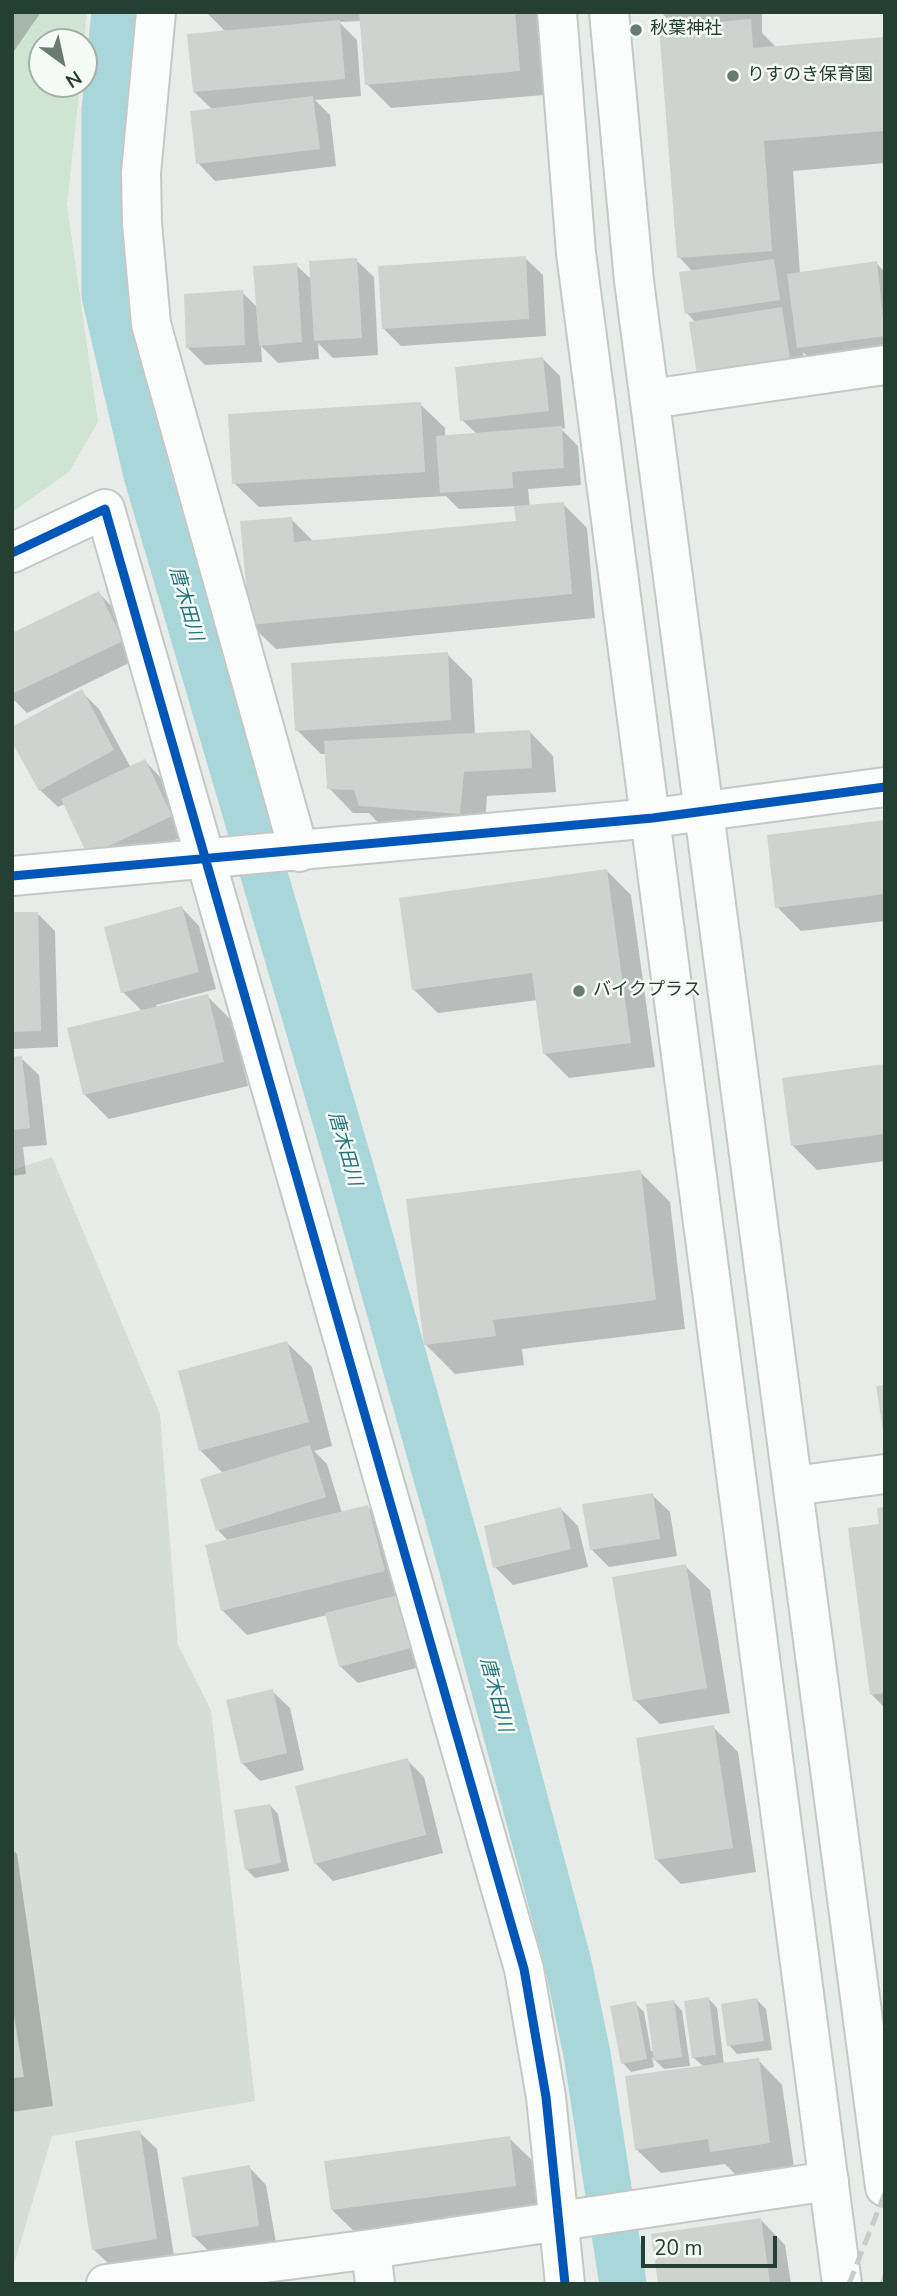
<!DOCTYPE html>
<meta charset="utf-8">
<style>
body{margin:0}
#map{position:relative;width:897px;height:2296px;overflow:hidden;background:#e7ece9;font-family:"Nunito Sans",sans-serif}
canvas{display:block}
.frame{position:absolute;inset:0;border:14px solid #244035;pointer-events:none}
.north{position:absolute;left:28px;top:28px;width:70px;height:70px;box-sizing:border-box;background:#f5faf7;border:2px solid #a1b0a9;border-radius:50%;rotate:147deg;font-size:19px;font-weight:700;line-height:28px;text-align:center;color:#244035}
.north::after{content:'';display:block;margin:auto;width:24px;height:32px;background:#687c74;clip-path:polygon(50% 0,100% 100%,50% 72%,0 100%)}
.scale{position:absolute;left:641px;top:2236px;width:136px;height:32px;box-sizing:border-box;border:4px solid #244035;border-top:0;padding-left:9px;font-size:21px;line-height:24px;white-space:nowrap;color:#244035;-webkit-text-stroke:5px #f5faf7;paint-order:stroke}
</style>
<div id="map">
<canvas width="897" height="2296"></canvas>
<div class="frame"></div>
<div class="north">N</div>
<div class="scale">20 m</div>
</div>
<script>
const ctx = document.querySelector('canvas').getContext('2d');
ctx.lineJoin = 'round';
function paint(path, color) { ctx.fillStyle = color; ctx.fill(path, 'evenodd'); }
const toPath = rows => new Path2D(rows.map(r => 'M' + r).join(''));
function trace(path, color, width, dash) { ctx.strokeStyle = color; ctx.lineWidth = width; ctx.lineCap = dash ? 'butt' : 'round'; ctx.setLineDash(dash || []); ctx.stroke(path); }
function drawText(font, color, halo, rows, align = 'center') {
  ctx.font = font + ' "Nunito Sans","Noto Sans JP",sans-serif'; ctx.lineWidth = 5; ctx.setLineDash([]); ctx.textBaseline = 'middle'; ctx.strokeStyle = halo; ctx.fillStyle = color; for (const [text, x, y, turn = 0] of rows) {
    ctx.save(); ctx.translate(x, y); ctx.rotate((+turn || 0) * Math.PI / 180); ctx.textAlign = isNaN(turn) ? turn : align; if (halo) ctx.strokeText(text, 0, 0); ctx.fillText(text, 0, 0); ctx.restore();
  }
}
paint(toPath([
 [52,1157,160,1414,178,1645,211,1710,255,2101,52,2136,12,2271,12,1170]
]), '#d5ddd8');
paint(toPath([
 [12,12,87,12,84,42,42,42,42,84,80,84,67,205,98,422,69,472,12,512]
]), '#d0e4d4');
paint(toPath([
 [12,12,41,12,12,54],
 [206,12,537,12,544,95,391,108,367,84,361,21,339,22,357,40,361,96,315,100,330,115,336,166,215,181,198,163,213,110,194,92,226,32],
 [661,12,833,12,762,14,762,33,777,48,885,39,885,163,793,171,800,274,876,263,885,272,885,355,816,365,803,352,807,377,696,323,687,313,693,272,679,257,675,27],
 [525,258,543,275,546,336,401,346,383,328],
 [356,260,374,277,378,355,333,358,318,343,319,359,278,363,261,346,262,362,205,365,188,348,242,292,258,308,296,265,312,280],
 [543,359,560,376,565,428,561,429,578,446,581,485,528,489,530,507,563,504,587,528,595,618,276,649,251,625,291,519,314,542,518,522,516,506,459,509,446,496,259,507,234,483,420,404,445,428,445,437,477,434,462,420],
 [99,593,116,611,139,658,27,713,12,698,12,635],
 [447,654,472,679,475,734,529,731,553,756,556,792,487,796,484,837,385,830,369,813,353,813,329,788,326,754,321,754,297,730],
 [81,691,99,709,131,768,145,761,162,779,188,834,106,872,65,804,58,807,40,790],
 [885,822,885,921,801,931,777,907],
 [607,871,631,895,655,1067,569,1078,545,1054,538,1000,438,1013,413,989],
 [182,908,199,926,216,989,156,1005,157,1008,207,996,232,1021,248,1086,109,1119,85,1095,143,1012,123,992],
 [12,914,38,914,55,931,58,1047,12,1049],
 [21,1058,39,1075,47,1145,23,1147,26,1174,12,1176,12,1059],
 [885,1066,885,1161,817,1170,792,1145],
 [640,1172,670,1202,685,1329,522,1349,524,1365,455,1374,425,1344],
 [287,1343,312,1367,332,1446,314,1451,327,1464,342,1513,368,1507,392,1531,428,1665,358,1683,340,1666,327,1615,247,1635,222,1610,228,1541,218,1530,224,1474,200,1450],
 [652,1495,670,1512,677,1556,609,1567,591,1549],
 [561,1509,578,1526,588,1567,513,1585,495,1567],
 [885,1509,885,1708,872,1695],
 [685,1566,710,1590,730,1713,660,1724,635,1700],
 [272,1691,290,1708,304,1770,260,1781,242,1763],
 [713,1727,738,1752,756,1872,681,1884,657,1860],
 [407,1760,424,1777,443,1853,333,1881,315,1863],
 [270,1805,278,1814,289,1871,255,1878,246,1869],
 [12,1849,17,1854,53,2106,12,2112],
 [709,1999,717,2008,724,2065,758,2060,782,2085,794,2167,736,2175,725,2164,661,2173,636,2149,704,2067,693,2057],
 [757,2000,766,2009,772,2050,737,2054,729,2045],
 [674,2002,682,2011,690,2066,664,2069,652,2057,654,2067,631,2072,623,2063,635,2003,644,2012,651,2051,654,2051],
 [139,2132,157,2149,174,2256,111,2266,93,2249],
 [509,2138,534,2162,540,2210,357,2234,332,2210],
 [249,2167,266,2185,276,2243,211,2253,193,2236],
 [761,2220,785,2245,791,2284,660,2284]
]), '#0003');
trace(toPath([
 [115,12,105,110,105,296,147,475,350,1168,462,1566,568,1963,587,2054,623,2284]
]), '#a9d7d9', 47);
paint(toPath([
 [359,12,515,12,520,71,365,85],
 [751,19,753,48,885,37,885,131,764,141,772,251,677,258,659,27],
 [340,20,345,79,193,92,187,34],
 [313,96,320,149,196,164,190,111],
 [526,256,529,319,382,329,378,266],
 [357,258,362,338,314,341,309,261],
 [774,259,780,300,685,314,679,272],
 [877,261,885,336,797,348,787,274],
 [297,263,302,342,259,346,253,266],
 [243,290,245,345,186,348,184,294],
 [782,307,790,359,697,375,689,322],
 [543,357,549,411,460,421,455,367],
 [421,402,425,472,232,484,228,414],
 [562,426,564,468,512,472,513,488,440,493,436,436],
 [564,502,572,594,250,625,240,521,292,517,294,542,516,521,514,506],
 [99,591,123,641,12,694,12,633],
 [448,652,451,720,295,731,291,663],
 [82,689,114,750,39,791,12,742,12,727],
 [530,730,532,768,464,772,460,814,359,806,354,790,327,789,324,741],
 [145,759,172,816,88,856,61,799],
 [885,820,885,894,775,908,767,835],
 [607,869,631,1043,543,1054,532,973,412,990,399,898],
 [182,906,199,972,121,993,104,927],
 [12,912,38,912,41,1031,12,1032],
 [208,994,224,1062,83,1095,67,1028],
 [22,1056,30,1128,12,1130,12,1057],
 [885,1064,885,1134,791,1146,782,1078],
 [641,1170,656,1300,493,1320,496,1336,424,1345,406,1199],
 [287,1341,309,1422,199,1451,178,1371],
 [885,1385,885,1430,883,1430,876,1386],
 [310,1445,326,1497,216,1531,200,1479],
 [653,1493,660,1539,590,1550,582,1504],
 [368,1505,385,1571,221,1611,205,1545],
 [561,1507,571,1549,493,1568,484,1526],
 [885,1507,885,1693,870,1695,848,1528,879,1524,877,1508],
 [686,1564,707,1688,633,1701,612,1577],
 [398,1595,411,1648,339,1667,325,1613],
 [273,1689,287,1753,241,1764,226,1700],
 [714,1725,733,1848,655,1860,636,1738],
 [408,1758,426,1835,314,1864,295,1786],
 [270,1804,281,1863,245,1870,234,1810],
 [709,1997,716,2055,692,2058,684,2001],
 [757,1998,764,2041,727,2046,721,2004],
 [674,2000,682,2057,654,2061,646,2004],
 [636,2001,647,2059,621,2064,610,2006],
 [12,2003,24,2077,12,2078],
 [759,2058,770,2143,710,2152,708,2139,635,2150,625,2076],
 [140,2130,157,2239,92,2250,75,2141],
 [510,2136,516,2186,331,2210,324,2161],
 [250,2165,259,2226,192,2237,182,2177],
 [761,2218,770,2284,658,2284,651,2234]
]), '#ced3d0');
const street = toPath([
 [156,12,141,173,142,223,151,324,299,852],
 [650,399,885,365],
 [12,553,105,509,524,1969,546,2097,565,2284],
 [12,876,653,818,885,787],
 [793,1486,885,1474],
 [371,2249,375,2284],
 [106,2284,371,2249,829,2181]
]);
const secondary = toPath([
 [557,12,576,253,842,2284],
 [609,12,634,281,885,2187]
]);
trace(street, '#c4c9c6', 42);
trace(secondary, '#c2c9c6', 42);
trace(street, '#fbfcfc', 38);
trace(secondary, '#fbfcfc', 38);
trace(toPath([
 [849,2284,885,2193],
 [882,2284,885,2276]
]), '#c8ccca', 5, [14, 7]);
trace(toPath([
 [12,553,105,509,524,1969,546,2097,565,2284],
 [12,876,653,818,885,787]
]), '#0057b8', 9);
for (const [x, y, r, color] of [
 [636,30,7,"#687c74"],
 [733,76,7,"#687c74"],
 [579,991,7,"#687c74"]
]) { const dot = new Path2D(); dot.arc(x, y, r, 0, 2 * Math.PI); ctx.fillStyle = color; ctx.fill(dot); trace(dot, '#f5faf7', 2.5); }
drawText('18px', '#244035', '#f5faf7', [
 ["秋葉神社",650,30],
 ["りすのき保育園",747,76],
 ["バイクプラス",593,991]
], 'left');
drawText('italic 19px', '#1e757b', '#f5faf7', [
 ["唐木田川",185,604,74],
 ["唐木田川",344,1149,74],
 ["唐木田川",495,1695,75]
]);
</script>
